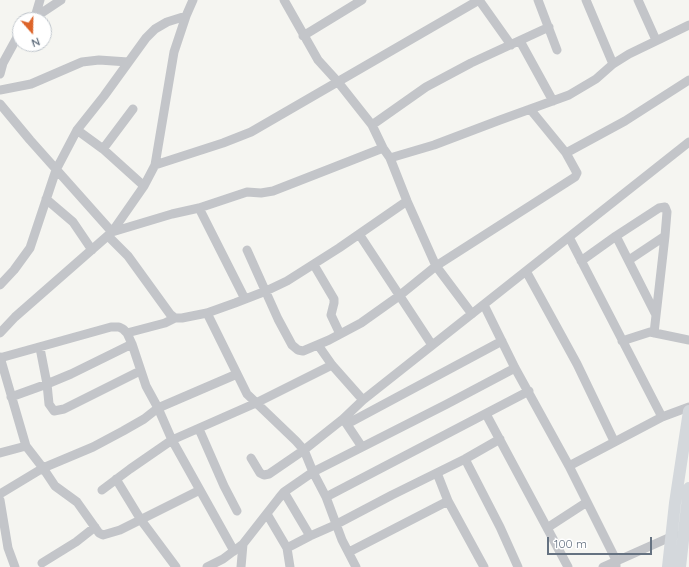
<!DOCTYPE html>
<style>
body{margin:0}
#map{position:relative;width:689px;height:567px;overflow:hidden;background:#f5f5f1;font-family:Quicksand,sans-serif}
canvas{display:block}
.north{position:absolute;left:12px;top:12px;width:40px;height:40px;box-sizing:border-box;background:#fff;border:1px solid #c1c7cd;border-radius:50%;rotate:160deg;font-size:11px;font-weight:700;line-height:16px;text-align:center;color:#657281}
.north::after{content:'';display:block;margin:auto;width:14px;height:18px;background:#dd6429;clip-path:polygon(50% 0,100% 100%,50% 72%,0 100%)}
.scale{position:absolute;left:547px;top:537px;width:105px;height:18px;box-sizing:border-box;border:2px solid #657281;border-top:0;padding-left:5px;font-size:12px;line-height:14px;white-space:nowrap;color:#657281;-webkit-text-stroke:3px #fff;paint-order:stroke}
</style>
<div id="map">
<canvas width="689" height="567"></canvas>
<div class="north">N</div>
<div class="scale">100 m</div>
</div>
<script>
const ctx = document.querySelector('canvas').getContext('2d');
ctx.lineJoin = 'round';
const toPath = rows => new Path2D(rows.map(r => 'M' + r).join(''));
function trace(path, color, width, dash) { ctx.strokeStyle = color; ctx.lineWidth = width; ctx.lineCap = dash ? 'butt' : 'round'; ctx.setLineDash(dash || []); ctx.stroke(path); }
trace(toPath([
 [284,0,318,60,338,82,372,125,383,148,390,158,407,201,436,266,472,314],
 [479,0,511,45],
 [538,0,557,50],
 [586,0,613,64],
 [638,0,656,40],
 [35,17,40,0],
 [31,20,61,0],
 [303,36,362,0],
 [520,41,553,101],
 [0,74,3,63,20,32],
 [0,90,31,84,82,62,99,60,128,62],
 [0,104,30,140,112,232,172,214,199,208,247,192,261,193,273,191,332,168,383,148],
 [372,125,426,87,471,63,549,27],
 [77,130,103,149,144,186],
 [103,149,133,109],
 [566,153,625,121,689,80],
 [390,158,434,145,500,120,569,95,596,79,613,64,629,54,689,25],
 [155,165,223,143,251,132,479,0],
 [46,199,73,222,92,250],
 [199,208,245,299],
 [359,234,432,345],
 [108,236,128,256,170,314,175,318,182,318,207,313,235,303,266,291,287,281,339,248,407,201],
 [616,236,656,315],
 [569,237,662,417],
 [247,250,278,319,292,345,298,350,303,351,329,340,361,323,399,296,436,266,575,177,577,173,566,153,530,109],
 [629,260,665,236],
 [581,261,616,236,659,208,665,207,667,212,665,236,654,333],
 [314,265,334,299,334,303,331,315,340,334],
 [526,271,577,364,614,441],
 [0,285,14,270,30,248,56,170,77,130,104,96,146,38,155,29,167,22,186,16],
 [484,305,515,368,569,466,616,560,616,567],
 [207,313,247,394,296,441,304,450,313,472,326,497,342,540,356,567],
 [0,333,15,317,112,232,144,186,155,165,174,52,186,16,193,0],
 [127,333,165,323,175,318],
 [622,341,650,332,689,340],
 [318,345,332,365,363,400],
 [40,348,47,384,49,404,54,411,64,409,140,371],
 [0,357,26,446,43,468,55,486,77,502,99,533,103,535,120,530,200,490],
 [0,358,111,327,119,327,123,329,127,333,132,344,146,386,158,408,172,440,234,551],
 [11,397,47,384,71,374,132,344],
 [486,414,568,567],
 [344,420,362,447],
 [347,424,502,341],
 [199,429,224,486,237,511],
 [0,453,26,446],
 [251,458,260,473,264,475,269,474,304,450,343,419,363,400,689,142],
 [465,459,500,527,518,567],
 [569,466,662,417,689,407],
 [437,473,448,501,484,567],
 [116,479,141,520,176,567],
 [102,490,130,469,172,440,256,403,332,365],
 [284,492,310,536],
 [0,494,43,468,93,447,123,431,144,419,158,408,237,374],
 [326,497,529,391],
 [0,500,8,548,15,567],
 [267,514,287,548,290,567],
 [547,528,587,502],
 [287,548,310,536,335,525,392,495,465,459,500,439],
 [349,552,448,501],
 [42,563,76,542,95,527],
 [207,567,223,559,243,544,279,498,284,492,313,472,447,404,515,368],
 [241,567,243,544],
 [603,567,675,535]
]), '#c3c5c9', 9);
trace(toPath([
 [668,567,675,503,689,411],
 [680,567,689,488]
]), '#d4d8dc', 12);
</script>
